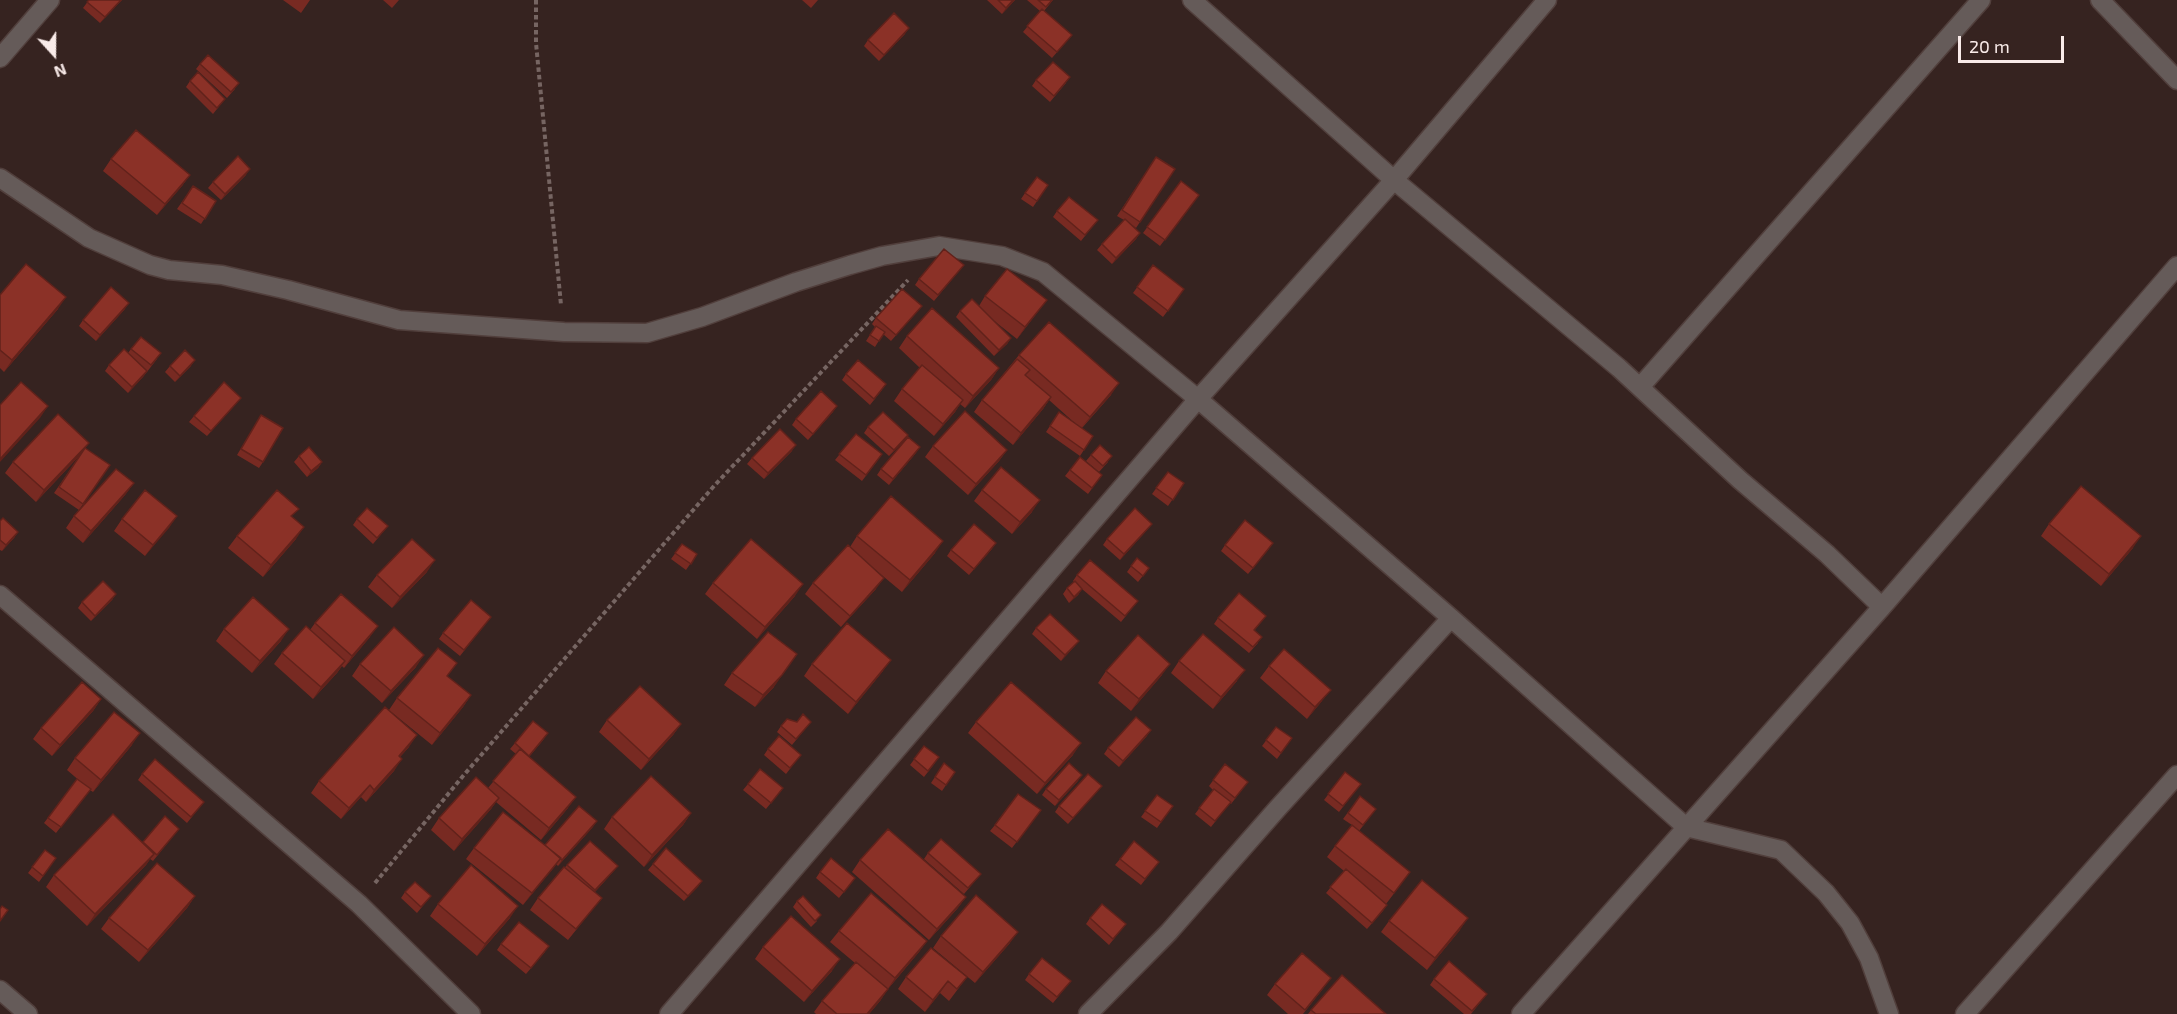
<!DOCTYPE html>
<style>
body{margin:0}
#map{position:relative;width:2177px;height:1014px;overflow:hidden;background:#362320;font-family:"Exo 2",sans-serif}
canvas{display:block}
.north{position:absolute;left:24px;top:24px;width:60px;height:60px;-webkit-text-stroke:4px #362320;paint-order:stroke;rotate:159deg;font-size:16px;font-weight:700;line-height:24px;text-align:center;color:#f9ebe9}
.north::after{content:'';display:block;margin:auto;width:21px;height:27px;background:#f9ebe9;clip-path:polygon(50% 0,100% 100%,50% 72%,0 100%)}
.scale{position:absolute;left:1958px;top:36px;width:106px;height:27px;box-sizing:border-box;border:3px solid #f9ebe9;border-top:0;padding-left:8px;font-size:18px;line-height:21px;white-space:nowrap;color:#f9ebe9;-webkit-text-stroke:4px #362320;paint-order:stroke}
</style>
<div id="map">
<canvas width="2177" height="1014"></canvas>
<div class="north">N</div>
<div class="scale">20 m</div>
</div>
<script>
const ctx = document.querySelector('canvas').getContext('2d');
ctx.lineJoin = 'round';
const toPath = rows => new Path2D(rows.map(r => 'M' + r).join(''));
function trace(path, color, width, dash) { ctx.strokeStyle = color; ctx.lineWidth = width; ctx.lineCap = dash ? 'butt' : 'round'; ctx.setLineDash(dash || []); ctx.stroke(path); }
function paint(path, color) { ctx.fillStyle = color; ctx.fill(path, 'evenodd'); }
const street = toPath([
 [1192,0,1394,180,1619,368,1740,480,1827,554,1882,607],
 [2100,0,2177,80],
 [0,58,50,0],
 [0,178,89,238,150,265,169,270,222,275,288,290,399,320,564,332,647,333,702,317,796,282,850,265,882,256,939,246,1002,256,1043,272,1198,399,1451,618,1686,827,1781,850,1826,893,1850,923,1869,958,1889,1014],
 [1640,387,1981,0],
 [0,595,359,904,471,1014],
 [0,990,28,1014],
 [669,1014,1198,399,1394,180,1547,0],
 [1088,1014,1169,932,1277,809,1451,618],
 [1521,1014,1882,607,2177,266],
 [1965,1014,2177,775]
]);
trace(street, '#513f3c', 21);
trace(toPath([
 [536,0,536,43,561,305],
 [375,883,463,776,714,486,908,280]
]), '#766562', 4, [4.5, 3]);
trace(street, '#655b59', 18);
paint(toPath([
 [89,0,122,0,100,23,83,8],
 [283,0,310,0,301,13],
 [383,0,399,0,392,8],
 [802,0,818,0,811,8],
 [987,0,1015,0,1002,14],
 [1027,0,1053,0,1044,11,1072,35,1052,58,1023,32,1040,11],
 [905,34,879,61,864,46,868,40],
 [200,64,235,89,227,98,196,69],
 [1036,80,1066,83,1050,102,1032,86],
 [190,81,225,99,213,114,186,87],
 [1156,157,1175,169,1136,228,1131,224,1140,233,1136,239,1112,264,1097,250,1102,244,1124,220,1117,216],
 [111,159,190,175,182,186,157,215,103,171],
 [246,175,221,200,208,188,213,182],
 [1181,181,1199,195,1160,246,1143,233],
 [1048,185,1033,207,1021,199,1025,193],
 [193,186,216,201,201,224,177,209],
 [1057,211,1093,226,1081,241,1053,217],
 [964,265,934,301,915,285,919,279],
 [1153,265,1184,289,1163,317,1133,293],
 [0,295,58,309,4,372,0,368],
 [985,296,1047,300,1017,339,993,320,1011,338,1007,344,994,356,956,317,960,311,979,306],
 [125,309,96,341,79,326,83,320],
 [917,312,891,341,883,334,875,347,866,341,875,327,872,324,876,318],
 [907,336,999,368,991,380,965,408,960,404,955,412,934,436,894,401,902,389,920,368,899,348],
 [131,349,157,359,143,377,128,393,105,371,109,365,128,353],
 [1019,355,1111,395,1082,428,1093,436,1080,456,1046,432,1059,412,1077,425,1049,400,1043,409,1013,445,974,412,982,400],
 [170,366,191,366,175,382,165,372],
 [846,374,882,390,870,405,842,380],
 [236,404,207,436,189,422,194,416],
 [833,412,808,440,792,425,796,419],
 [261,415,263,462,259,468,237,455],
 [868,427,908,435,904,441,889,456,864,433],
 [856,434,878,460,862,481,835,460],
 [89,443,81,454,36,502,5,473,13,462],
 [933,446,1007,450,999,461,968,495,925,457],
 [85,448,110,465,79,510,54,493],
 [792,451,764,479,747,464,752,458],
 [916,453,889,485,877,475,881,469],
 [1091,455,1108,462,1099,472,1086,461],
 [299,456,322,462,318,468,307,477,294,462],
 [1080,457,1102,475,1088,494,1065,476],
 [1168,472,1184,483,1168,506,1152,494],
 [134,483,125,495,83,543,66,528,74,516],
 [982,490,1032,512,1012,534,974,501],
 [177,516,145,556,114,531,122,519],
 [292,517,296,539,263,577,228,548,237,536],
 [357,519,388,526,373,544,353,525],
 [0,521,18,532,14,538,2,551,0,550],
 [1152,524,1148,529,1120,560,1103,545,1107,539],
 [2049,524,2133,548,2101,586,2041,536],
 [857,536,935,553,902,592,866,562,876,589,841,627,805,594,813,583,850,547],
 [682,544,697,554,686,570,671,559],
 [1225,545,1269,549,1248,574,1221,551],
 [992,549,969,575,947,556,951,550],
 [1137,558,1149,568,1138,582,1127,572],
 [427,572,392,608,368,587,377,575],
 [1077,575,1138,601,1121,622,1082,589,1078,595,1069,603,1063,594,1067,588,1074,582,1073,581],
 [713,583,795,596,757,639,705,594],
 [116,594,112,600,91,621,78,608,82,602],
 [1266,616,1254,631,1258,643,1249,653,1214,624,1218,618],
 [491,617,460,656,439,639,443,633],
 [315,623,370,637,344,668,342,666,337,673,313,699,274,664,282,653,310,630],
 [1036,628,1075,646,1061,661,1032,634],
 [224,629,281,641,252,673,216,641],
 [1179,661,1237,681,1213,709,1171,673],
 [360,664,416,667,382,703,352,676],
 [812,664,883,671,848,714,804,676],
 [1269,666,1322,701,1307,719,1260,678],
 [1106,671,1162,675,1131,711,1098,683],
 [732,673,774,687,755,707,724,685],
 [447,676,471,695,463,707,432,745,390,711,409,747,400,757,394,771,366,802,361,797,341,819,311,793,319,781,389,710,397,698],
 [101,699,93,711,52,756,33,739,41,728],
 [607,720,681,724,673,735,641,770,599,732],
 [797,722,811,722,792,745,777,732,781,726],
 [976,722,1073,755,1037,794,968,733],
 [1276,727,1292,738,1277,759,1262,746],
 [1147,736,1119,767,1104,754,1108,748],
 [544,739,529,757,568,808,541,840,496,802,491,809,454,851,431,830,439,818,488,788,516,754,510,749,515,743],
 [132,745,93,792,90,790,56,833,44,823,77,779,81,782,67,770,75,758],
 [924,746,935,763,924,777,910,765],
 [768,749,801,755,786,774,764,755],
 [944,763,955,772,942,791,931,783],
 [1225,764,1248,782,1231,804,1230,803,1211,827,1195,814,1213,790,1209,786],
 [1345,772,1361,784,1339,812,1324,800],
 [142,774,204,802,187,823,138,780],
 [1078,781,1055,806,1042,795,1046,789],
 [748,784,783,788,766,809,743,790],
 [1097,792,1068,824,1055,812,1059,806],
 [1157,795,1173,806,1157,828,1141,817],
 [1360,796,1376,809,1359,831,1402,883,1386,904,1383,911,1367,929,1326,893,1344,871,1327,857,1335,846,1352,825,1343,819],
 [1041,810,1012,848,990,831,995,825],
 [691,813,683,825,644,867,604,829,612,817],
 [593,827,558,866,556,864,523,905,466,859,474,848,545,845],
 [179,829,153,861,150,859,146,865,87,926,46,887,54,875],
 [45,850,56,858,39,882,28,873],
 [928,853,981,874,964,894,924,859],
 [1120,859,1159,862,1141,885,1115,865],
 [860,860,966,897,957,909,929,940,852,872],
 [653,864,702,881,684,901,648,870],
 [567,865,613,872,595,892,593,909,568,940,530,910,538,898],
 [820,872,855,878,839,898,816,878],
 [405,892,431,896,417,913,401,898],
 [195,896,187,908,139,962,101,929,109,918],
 [797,901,817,921,811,927,793,907],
 [438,904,510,918,477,956,430,916],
 [1090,918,1122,929,1109,945,1086,924],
 [1389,921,1460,930,1427,970,1381,932],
 [839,931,927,941,919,952,888,989,880,1001,869,1014,816,1014,814,1012,822,1001,855,963,830,942],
 [941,936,1010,943,975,983,933,948],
 [501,944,545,952,526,974,497,950],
 [763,947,832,971,804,1002,755,959],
 [1029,974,1071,981,1053,1003,1025,980],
 [906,977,967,977,949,1001,940,993,925,1012,898,989],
 [1331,978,1322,990,1303,1014,1288,1014,1267,995,1275,984],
 [1434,979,1487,994,1471,1014,1464,1014,1430,985],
 [1311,1010,1386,1014,1308,1014]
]), '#782a22');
paint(toPath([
 [121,0,122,0,100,23,105,17],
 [1013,0,1015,0,1002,14,1006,8],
 [909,28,905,34,879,61,884,55],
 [250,169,246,175,221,200,225,194],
 [190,175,182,186,157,215,165,204],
 [1140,233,1136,239,1112,264,1116,258],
 [66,297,58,309,4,372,12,360],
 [1047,300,1038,311,1017,339,1025,327],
 [129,303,125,309,96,341,100,335],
 [1011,338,1007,344,994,356,999,350],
 [195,360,191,366,175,382,180,376],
 [999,368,991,380,965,408,973,396],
 [147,371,143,377,128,393,132,387],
 [1119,383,1111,395,1081,428,1090,417],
 [1051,397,1043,409,1013,445,1021,433],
 [963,400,955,412,934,436,943,424],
 [48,406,40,418,0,462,0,459],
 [837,406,833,412,808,440,813,434],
 [908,435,904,441,889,456,894,450],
 [89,443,81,454,36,502,44,490],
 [796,445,792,451,764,479,768,473],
 [920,447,916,453,889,485,893,479],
 [1007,450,999,461,968,495,976,484],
 [322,462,318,468,307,477,311,471],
 [134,483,125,495,83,543,91,531],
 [1040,500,1032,512,1012,534,1020,522],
 [177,516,169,528,145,556,153,545],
 [1152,524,1148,529,1120,560,1124,554],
 [304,527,296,539,263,577,271,565],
 [18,532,14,538,2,551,6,545],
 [2141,536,2133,548,2101,586,2109,574],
 [943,541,935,553,902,592,910,580],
 [996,543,992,549,969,575,974,569],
 [435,560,427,572,392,608,400,597],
 [884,578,876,589,841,627,850,616],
 [803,584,795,596,757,639,765,627],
 [1082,589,1078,595,1069,603,1074,597],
 [116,594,112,600,91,621,95,616],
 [378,626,370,637,344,668,352,656],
 [289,629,281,641,252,673,260,661],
 [1079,641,1075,646,1061,661,1065,655],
 [797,654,774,687,755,707,763,695],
 [424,655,416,667,382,703,391,691],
 [891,660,883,671,848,714,856,702],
 [345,661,337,673,313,699,321,687],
 [1170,664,1162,675,1131,711,1139,699],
 [1245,670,1237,681,1213,709,1221,697],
 [1331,690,1322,701,1307,719,1315,707],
 [471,695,463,707,432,745,440,733],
 [101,699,93,711,52,756,60,745],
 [681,724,673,735,641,770,649,759],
 [1151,730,1147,736,1119,767,1123,761],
 [140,733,132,745,93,792,101,780],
 [417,735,409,747,391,767,399,756],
 [1081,743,1073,755,1037,794,1045,783],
 [402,759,394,771,366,802,374,790],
 [1082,775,1078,781,1055,806,1059,800],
 [370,785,361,797,341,819,349,808],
 [576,797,568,808,541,840,549,828],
 [499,798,491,809,454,851,462,839],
 [691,813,683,825,644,867,652,855],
 [597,821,593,827,558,866,562,860],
 [154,854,146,865,87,926,95,914],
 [561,858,553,869,523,905,532,893],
 [618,866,613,872,591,896,595,890],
 [702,881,698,887,684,901,688,896],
 [195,896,187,908,139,962,148,950],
 [966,897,957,909,929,940,937,929],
 [518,906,510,918,477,956,485,944],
 [1468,918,1460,930,1427,970,1435,958],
 [1018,932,1010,943,975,983,983,972],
 [927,941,919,952,887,990,895,978],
 [840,959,832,971,804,1002,812,991],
 [948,981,940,993,925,1012,933,1000],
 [888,989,880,1001,869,1014,867,1014]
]), '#61221b');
const building = toPath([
 [89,0,121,0,105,17,87,2,89,0],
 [998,0,1013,0,1006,8,998,0],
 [1038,0,1052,0,1046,7,1038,0],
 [1042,9,1072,35,1057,52,1027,26,1042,9],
 [894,13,909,28,884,55,868,40,894,13],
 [208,55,239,83,231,92,200,64,208,55],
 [1053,62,1070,77,1054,96,1036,80,1053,62],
 [198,72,225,99,217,108,190,81,198,72],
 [136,130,190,175,165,204,111,159,136,130],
 [238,156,250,169,225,194,213,182,238,156],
 [1156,157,1175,169,1140,222,1122,210,1156,157],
 [1037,177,1048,185,1037,201,1025,193,1037,177],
 [1181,181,1199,195,1165,240,1147,227,1181,181],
 [193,186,216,201,205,219,182,203,193,186],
 [1069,197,1098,220,1085,235,1057,211,1069,197],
 [1125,219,1140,233,1116,258,1102,244,1125,219],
 [944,249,964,265,938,295,919,279,944,249],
 [26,264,66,297,12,360,0,350,0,295,26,264],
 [1153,265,1184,289,1168,311,1137,287,1153,265],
 [1007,269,1047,300,1025,327,985,296,1007,269],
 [111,287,129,303,100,335,83,320,111,287],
 [902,289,922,306,896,335,876,318,902,289],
 [972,299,1011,338,999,350,960,311,972,299],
 [932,308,999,368,973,396,907,336,932,308],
 [1049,322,1119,383,1090,417,1019,355,1049,322],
 [876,326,885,332,879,341,870,335,876,326],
 [141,337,161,353,151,365,131,349,141,337],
 [124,349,147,371,132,387,109,365,124,349],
 [185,350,195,360,180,376,170,366,185,350],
 [1017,359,1030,370,1025,375,1051,397,1021,433,982,400,1017,359],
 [858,360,886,384,874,399,846,374,858,360],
 [922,365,963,400,943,424,902,389,922,365],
 [21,382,48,406,0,459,0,405,21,382],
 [224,382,241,398,211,431,194,416,224,382],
 [821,391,837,406,813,434,796,419,821,391],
 [965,411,1007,450,976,484,933,446,965,411],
 [883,412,908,435,894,450,868,427,883,412],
 [1059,412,1093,436,1084,450,1050,426,1059,412],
 [58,414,89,443,44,490,13,462,58,414],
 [261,415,283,428,263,462,241,449,261,415],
 [780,429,796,445,768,473,752,458,780,429],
 [856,434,882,454,866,475,839,454,856,434],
 [908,437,920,447,893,479,881,469,908,437],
 [1100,445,1112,456,1103,466,1091,455,1100,445],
 [309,447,322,462,311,471,299,456,309,447],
 [85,448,110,465,83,504,59,487,85,448],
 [1080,457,1102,475,1092,488,1070,470,1080,457],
 [1001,467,1040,500,1020,522,982,490,1001,467],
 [116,469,134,483,91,531,74,516,116,469],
 [1168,472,1184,483,1173,500,1156,488,1168,472],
 [2081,486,2141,536,2109,574,2049,524,2081,486],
 [145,490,177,516,153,545,122,519,145,490],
 [277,490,299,509,291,516,304,527,271,565,237,536,277,490],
 [891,496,943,541,910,580,857,536,891,496],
 [367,508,388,526,377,538,357,519,367,508],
 [1135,508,1152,524,1124,554,1107,539,1135,508],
 [3,518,18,532,6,545,0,540,0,521,3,518],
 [1245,520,1273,543,1253,568,1225,545,1245,520],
 [974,524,996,543,974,569,951,550,974,524],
 [412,539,435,560,400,597,377,575,412,539],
 [751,539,803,584,765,627,713,583,751,539],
 [682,544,697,554,691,564,675,553,682,544],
 [848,545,884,578,850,616,813,583,848,545],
 [1137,558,1149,568,1143,576,1131,566,1137,558],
 [1090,560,1138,601,1125,616,1077,575,1090,560],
 [103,581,116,594,95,616,82,602,103,581],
 [1075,581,1082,589,1074,597,1067,588,1075,581],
 [1239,593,1266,616,1254,630,1262,637,1253,647,1218,618,1239,593],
 [341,594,378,626,352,656,315,623,341,594],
 [253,597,289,629,260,661,224,629,253,597],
 [471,600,491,617,464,650,443,633,471,600],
 [1050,614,1079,641,1065,655,1036,628,1050,614],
 [847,623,891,660,856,702,812,664,847,623],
 [306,626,345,661,321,687,282,653,306,626],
 [394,627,424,655,391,691,360,664,394,627],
 [768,632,797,654,782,675,763,695,732,673,768,632],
 [1203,634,1245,670,1221,697,1179,661,1203,634],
 [1138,635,1170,664,1139,699,1106,671,1138,635],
 [438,648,457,663,447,676,471,695,440,733,397,698,438,648],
 [1284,649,1331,690,1315,707,1269,666,1284,649],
 [82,682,101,699,60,745,41,728,82,682],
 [1011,682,1081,743,1045,783,976,722,1011,682],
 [640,686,681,724,649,759,607,720,640,686],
 [385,707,417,735,399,756,402,759,374,790,370,785,349,808,319,781,385,707],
 [114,712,140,733,101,780,75,758,114,712],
 [803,714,811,722,796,739,781,726,787,719,797,722,803,714],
 [1136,717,1151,730,1123,761,1108,748,1136,717],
 [533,721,548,733,529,756,515,743,533,721],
 [1276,727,1292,738,1281,753,1266,740,1276,727],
 [779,736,801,755,790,768,768,749,779,736],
 [924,746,939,757,928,771,914,759,924,746],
 [520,749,576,797,549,828,493,781,520,749],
 [155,759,204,802,191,817,142,774,155,759],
 [944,763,955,772,946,785,935,777,944,763],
 [1069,763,1082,775,1059,800,1046,789,1069,763],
 [1225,764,1248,782,1235,798,1213,780,1225,764],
 [760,769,783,788,771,803,748,784,760,769],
 [1345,772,1361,784,1343,806,1328,794,1345,772],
 [1088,774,1102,786,1073,818,1059,806,1088,774],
 [651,776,691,813,652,855,612,817,651,776],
 [476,777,499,798,462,839,439,818,476,777],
 [77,779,91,789,61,827,48,818,77,779],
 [1214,789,1231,802,1215,821,1199,808,1214,789],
 [1018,794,1041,810,1017,842,995,825,1018,794],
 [1157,795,1173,806,1161,822,1145,811,1157,795],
 [1360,796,1376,809,1363,825,1348,813,1360,796],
 [579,806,597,821,562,860,545,845,579,806],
 [503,812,561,858,532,893,474,848,503,812],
 [113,814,154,854,95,914,54,875,113,814],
 [165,816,179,829,157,855,143,842,165,816],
 [1352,825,1410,872,1394,893,1335,846,1352,825],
 [888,829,966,897,937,929,860,860,888,829],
 [941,839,981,874,968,888,928,853,941,839],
 [590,841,618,866,595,890,567,865,590,841],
 [1134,841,1159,862,1145,879,1120,859,1134,841],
 [666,848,702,881,688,896,653,864,666,848],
 [45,850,56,858,43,876,32,867,45,850],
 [831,858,855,878,844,892,820,872,831,858],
 [157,863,195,896,148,950,109,918,157,863],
 [471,865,518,906,485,944,438,904,471,865],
 [564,867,602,898,576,929,538,898,564,867],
 [1346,869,1387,905,1372,923,1330,887,1346,869],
 [1422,880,1468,918,1435,958,1389,921,1422,880],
 [415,882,431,896,421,907,405,892,415,882],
 [871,893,927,941,895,978,839,931,871,893],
 [976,895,1018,932,983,972,941,936,976,895],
 [803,896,821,915,815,921,797,901,803,896],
 [1102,904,1126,924,1113,939,1090,918,1102,904],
 [2,906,8,910,0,921,0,909,2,906],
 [791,916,840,959,812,991,763,947,791,916],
 [519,922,549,946,531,968,501,944,519,922],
 [931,948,967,977,957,989,948,981,933,1000,906,977,931,948],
 [1302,953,1331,978,1305,1010,1275,984,1302,953],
 [1042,958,1071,981,1057,997,1029,974,1042,958],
 [1449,961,1487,994,1472,1011,1434,979,1449,961],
 [856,962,888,989,867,1014,837,1014,822,1001,856,962],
 [1342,975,1386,1014,1316,1014,1311,1010,1342,975]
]);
paint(building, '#8b3127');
trace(building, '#61221b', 1.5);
</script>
